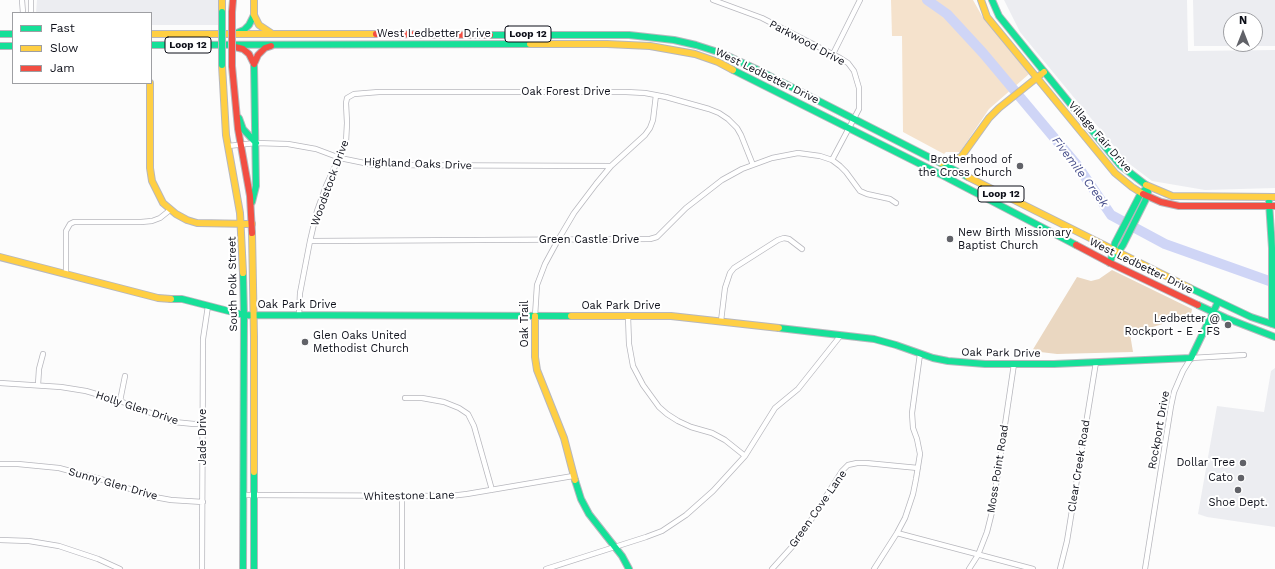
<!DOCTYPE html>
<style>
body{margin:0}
#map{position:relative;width:1275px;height:569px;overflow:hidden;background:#fcfcfc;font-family:"Work Sans",sans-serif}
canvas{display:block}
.legend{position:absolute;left:12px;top:12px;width:140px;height:72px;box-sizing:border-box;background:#fff;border:1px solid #9e9fa3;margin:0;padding:5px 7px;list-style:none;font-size:12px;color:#0d0f19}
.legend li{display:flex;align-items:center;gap:8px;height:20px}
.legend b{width:20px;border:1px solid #9e9fa3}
.north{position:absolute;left:1223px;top:12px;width:40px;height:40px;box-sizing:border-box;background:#fff;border:1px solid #9e9fa3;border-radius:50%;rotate:0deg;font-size:11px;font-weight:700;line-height:16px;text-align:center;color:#0d0f19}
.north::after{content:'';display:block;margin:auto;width:14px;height:18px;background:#616268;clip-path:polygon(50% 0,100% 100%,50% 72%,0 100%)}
</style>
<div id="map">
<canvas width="1275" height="569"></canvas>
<ul class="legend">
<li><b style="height:5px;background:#16e098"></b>Fast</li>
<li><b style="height:5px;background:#ffcf43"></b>Slow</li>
<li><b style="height:5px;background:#f24e42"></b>Jam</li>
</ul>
<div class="north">N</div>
</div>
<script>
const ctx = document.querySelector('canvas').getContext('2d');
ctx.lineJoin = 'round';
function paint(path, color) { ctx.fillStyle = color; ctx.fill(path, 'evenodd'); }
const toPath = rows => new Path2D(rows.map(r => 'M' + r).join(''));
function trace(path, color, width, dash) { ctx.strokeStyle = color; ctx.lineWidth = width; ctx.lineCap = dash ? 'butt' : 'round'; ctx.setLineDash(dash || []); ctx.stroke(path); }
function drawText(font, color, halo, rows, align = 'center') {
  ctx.font = font + ' "Work Sans",sans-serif'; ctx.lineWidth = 4; ctx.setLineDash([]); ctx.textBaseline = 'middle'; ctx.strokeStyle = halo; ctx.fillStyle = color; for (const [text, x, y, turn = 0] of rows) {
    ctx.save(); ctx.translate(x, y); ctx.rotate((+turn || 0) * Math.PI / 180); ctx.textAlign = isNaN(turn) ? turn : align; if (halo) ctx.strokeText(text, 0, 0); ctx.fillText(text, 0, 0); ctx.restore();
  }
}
paint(toPath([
 [37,0,220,0,219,25,151,25,151,13,36,13],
 [1004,0,1187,0,1188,51,1275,50,1275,188,1205,190,1152,181,1127,162,1020,32],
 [1193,0,1275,0,1275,46,1194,46],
 [1231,20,1255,20,1255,44,1231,44],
 [1275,368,1275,527,1207,517,1198,514,1217,406,1264,412,1271,371]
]), '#ecedf1');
paint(toPath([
 [891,0,973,0,982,16,1029,74,989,109,960,152,946,152,944,154,903,132,902,36,892,36]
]), '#f5e2cc');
paint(toPath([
 [1112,270,1192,309,1190,322,1169,322,1130,334,1133,352,1057,354,1032,351,1077,277,1091,281,1099,279]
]), '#ead7c1');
trace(toPath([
 [927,0,947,14,983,53,1077,165,1111,215,1165,244,1275,283]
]), '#cfd5f6', 10);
const street = toPath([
 [22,0,23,13],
 [713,0,762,18,840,58,848,63,854,71,859,88,859,109,832,160],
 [31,13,31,0],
 [833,54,860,0],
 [228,146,256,143,288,144,316,149,340,158,374,165,611,166],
 [310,241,650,239,657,237,686,208,722,180,742,169,772,158,798,153,820,156,832,160,840,166,846,172,860,191,867,194,890,199,896,203],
 [66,274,66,231,70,224,74,222,141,222,152,221,160,218,170,210],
 [299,316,300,293,310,241,317,211,326,186,346,142,347,123,346,103,347,98,354,94,379,92,626,92,645,93,666,97,709,109,719,113,728,119,737,128,741,135,753,165],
 [535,316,537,285,545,264,558,240,574,213,596,184,611,166,645,135,650,128,653,120,656,95],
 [628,316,629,344,633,366,643,385,659,407,667,414,678,421,691,427,712,433,725,440,745,456],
 [721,321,725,288,730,273,734,268,778,240,784,238,789,239,802,249],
 [0,383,61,387,86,391,120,401,174,422,194,424,203,423],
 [38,385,39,369,43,354],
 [405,398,422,398,444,402,459,408,468,414,474,426,492,490],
 [120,401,125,376],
 [0,464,18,464,59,468,111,482,149,496,171,500,203,502],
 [244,495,450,496,467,494,573,476],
 [402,496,402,569],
 [897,533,1033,569],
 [0,540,29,541,59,546,98,559,120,569],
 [202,569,203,339,208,306],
 [546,569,646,537,662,531,686,515,713,491,745,456,775,408,798,389,841,335],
 [772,569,799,539,842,471,848,465,857,463,866,463,918,468],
 [874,569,897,533,905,518,913,494,916,479,920,454,917,439,913,428,912,413,920,354],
 [969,569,978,555,987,532,992,512,1014,364],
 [1060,569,1067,541,1096,362],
 [1145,569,1171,406,1174,392,1183,371,1191,358,1244,355]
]);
const fast = toPath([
 [992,0,999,16,1120,165,1146,185],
 [237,33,244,30,249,25,254,15],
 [0,34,13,34],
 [490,35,629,35,674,40,696,45,721,53,758,70,968,177],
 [151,45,530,44],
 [0,46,13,46],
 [733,70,936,172,1076,245],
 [239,118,243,129,256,143],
 [252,202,256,186,254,64],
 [1269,202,1272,248,1272,324],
 [1116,255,1123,245,1145,201,1148,192],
 [1110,263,1115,243,1141,193,1149,187],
 [243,273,244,315,243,569],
 [1190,288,1251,317,1275,325],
 [171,299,182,299,244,315,571,316],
 [1198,305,1226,318,1275,337],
 [779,328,874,339,896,345,933,358,948,361,985,364,1054,364,1191,358,1218,302],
 [254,472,254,569],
 [575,480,581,499,589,514,622,556,629,569]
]);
const slow = toPath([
 [222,0,222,12],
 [254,0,254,15],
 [981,0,987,17,1115,173,1132,187,1143,194],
 [254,15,259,25,271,33],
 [151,34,376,34],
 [530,44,607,44,650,46,695,54,718,62,733,70],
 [222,65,226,135,240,213,243,273],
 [150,83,150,168,152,181,163,203,176,214,187,220,197,223,252,224],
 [941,163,961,157,989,118,999,108,1044,72],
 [968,177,1190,288],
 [1146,185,1172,196,1275,197],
 [252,233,254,337,254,472],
 [0,257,158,298,171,299],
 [535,316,535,357,537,370,564,438,575,480],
 [571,316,671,316,779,328]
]);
const jam = toPath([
 [232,12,233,0],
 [376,34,490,35],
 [235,47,243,49,249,54,254,64],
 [254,64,258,55,265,48,271,46],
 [232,66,238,129,250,196,252,233],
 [1143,194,1161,202,1179,206,1275,206],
 [1076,245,1110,263,1198,305]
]);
trace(street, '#b7b7bd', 6);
trace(fast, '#b7b7bd', 8);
trace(slow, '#b7b7bd', 8);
trace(jam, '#b7b7bd', 8);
trace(street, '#fff', 4.5);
trace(fast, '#16e098', 6);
trace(slow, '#ffcf43', 6);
trace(jam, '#f24e42', 6);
const fastBridge = toPath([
 [222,12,222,65]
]);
const jamBridge = toPath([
 [232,12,232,66]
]);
trace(fastBridge, '#b7b7bd', 8, []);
trace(jamBridge, '#b7b7bd', 8, []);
trace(fastBridge, '#16e098', 6);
trace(jamBridge, '#f24e42', 6);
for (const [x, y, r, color] of [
 [1020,166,4,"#616268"],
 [950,239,4,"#616268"],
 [1228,325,4,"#616268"],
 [305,342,4,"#616268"],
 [1243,463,4,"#616268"],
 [1241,478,4,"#616268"],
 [1238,490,4,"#616268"]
]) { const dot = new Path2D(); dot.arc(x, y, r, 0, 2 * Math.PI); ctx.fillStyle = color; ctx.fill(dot); trace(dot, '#fff', 1.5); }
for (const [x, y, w] of [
 [528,34,46],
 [188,45,46],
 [1001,194,46]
]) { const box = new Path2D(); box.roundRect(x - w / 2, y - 8, w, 16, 3); ctx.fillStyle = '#fff'; ctx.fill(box); trace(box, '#0d0f19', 1); }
drawText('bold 10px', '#0d0f19', null, [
 ["Loop 12",528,34],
 ["Loop 12",188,45],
 ["Loop 12",1001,194]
]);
drawText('11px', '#0d0f19', '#fff', [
 ["West Ledbetter Drive",434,34],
 ["Parkwood Drive",807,43,28],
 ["West Ledbetter Drive",767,76,26],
 ["Oak Forest Drive",566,92],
 ["Village Fair Drive",1100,137,49],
 ["Highland Oaks Drive",418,164,2],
 ["Woodstock Drive",330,183,-70],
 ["Green Castle Drive",589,240],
 ["West Ledbetter Drive",1141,266,26],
 ["South Polk Street",233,284,-91],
 ["Oak Park Drive",297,305],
 ["Oak Park Drive",621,306],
 ["Oak Trail",525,324,-90],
 ["Oak Park Drive",1001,353,1],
 ["Holly Glen Drive",137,408,18],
 ["Rockport Drive",1159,430,-80],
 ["Jade Drive",203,437,-90],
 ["Clear Creek Road",1079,466,-81],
 ["Moss Point Road",998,469,-81],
 ["Sunny Glen Drive",113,484,16],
 ["Whitestone Lane",409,496,-1],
 ["Green Cove Lane",818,509,-55]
]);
drawText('11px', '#0d0f19', '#fff', [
 ["Brotherhood of",1012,160],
 ["the Cross Church",1012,173],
 ["New Birth Missionary",958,233,"left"],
 ["Baptist Church",958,246,"left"],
 ["Ledbetter @",1220,319],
 ["Rockport - E - FS",1220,332],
 ["Glen Oaks United",313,336,"left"],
 ["Methodist Church",313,349,"left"],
 ["Dollar Tree",1235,463],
 ["Cato",1233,478],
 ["Shoe Dept.",1238,503,"center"]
], 'right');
drawText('italic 12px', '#4a518d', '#fff', [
 ["Fivemile Creek",1080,172,53]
]);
</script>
